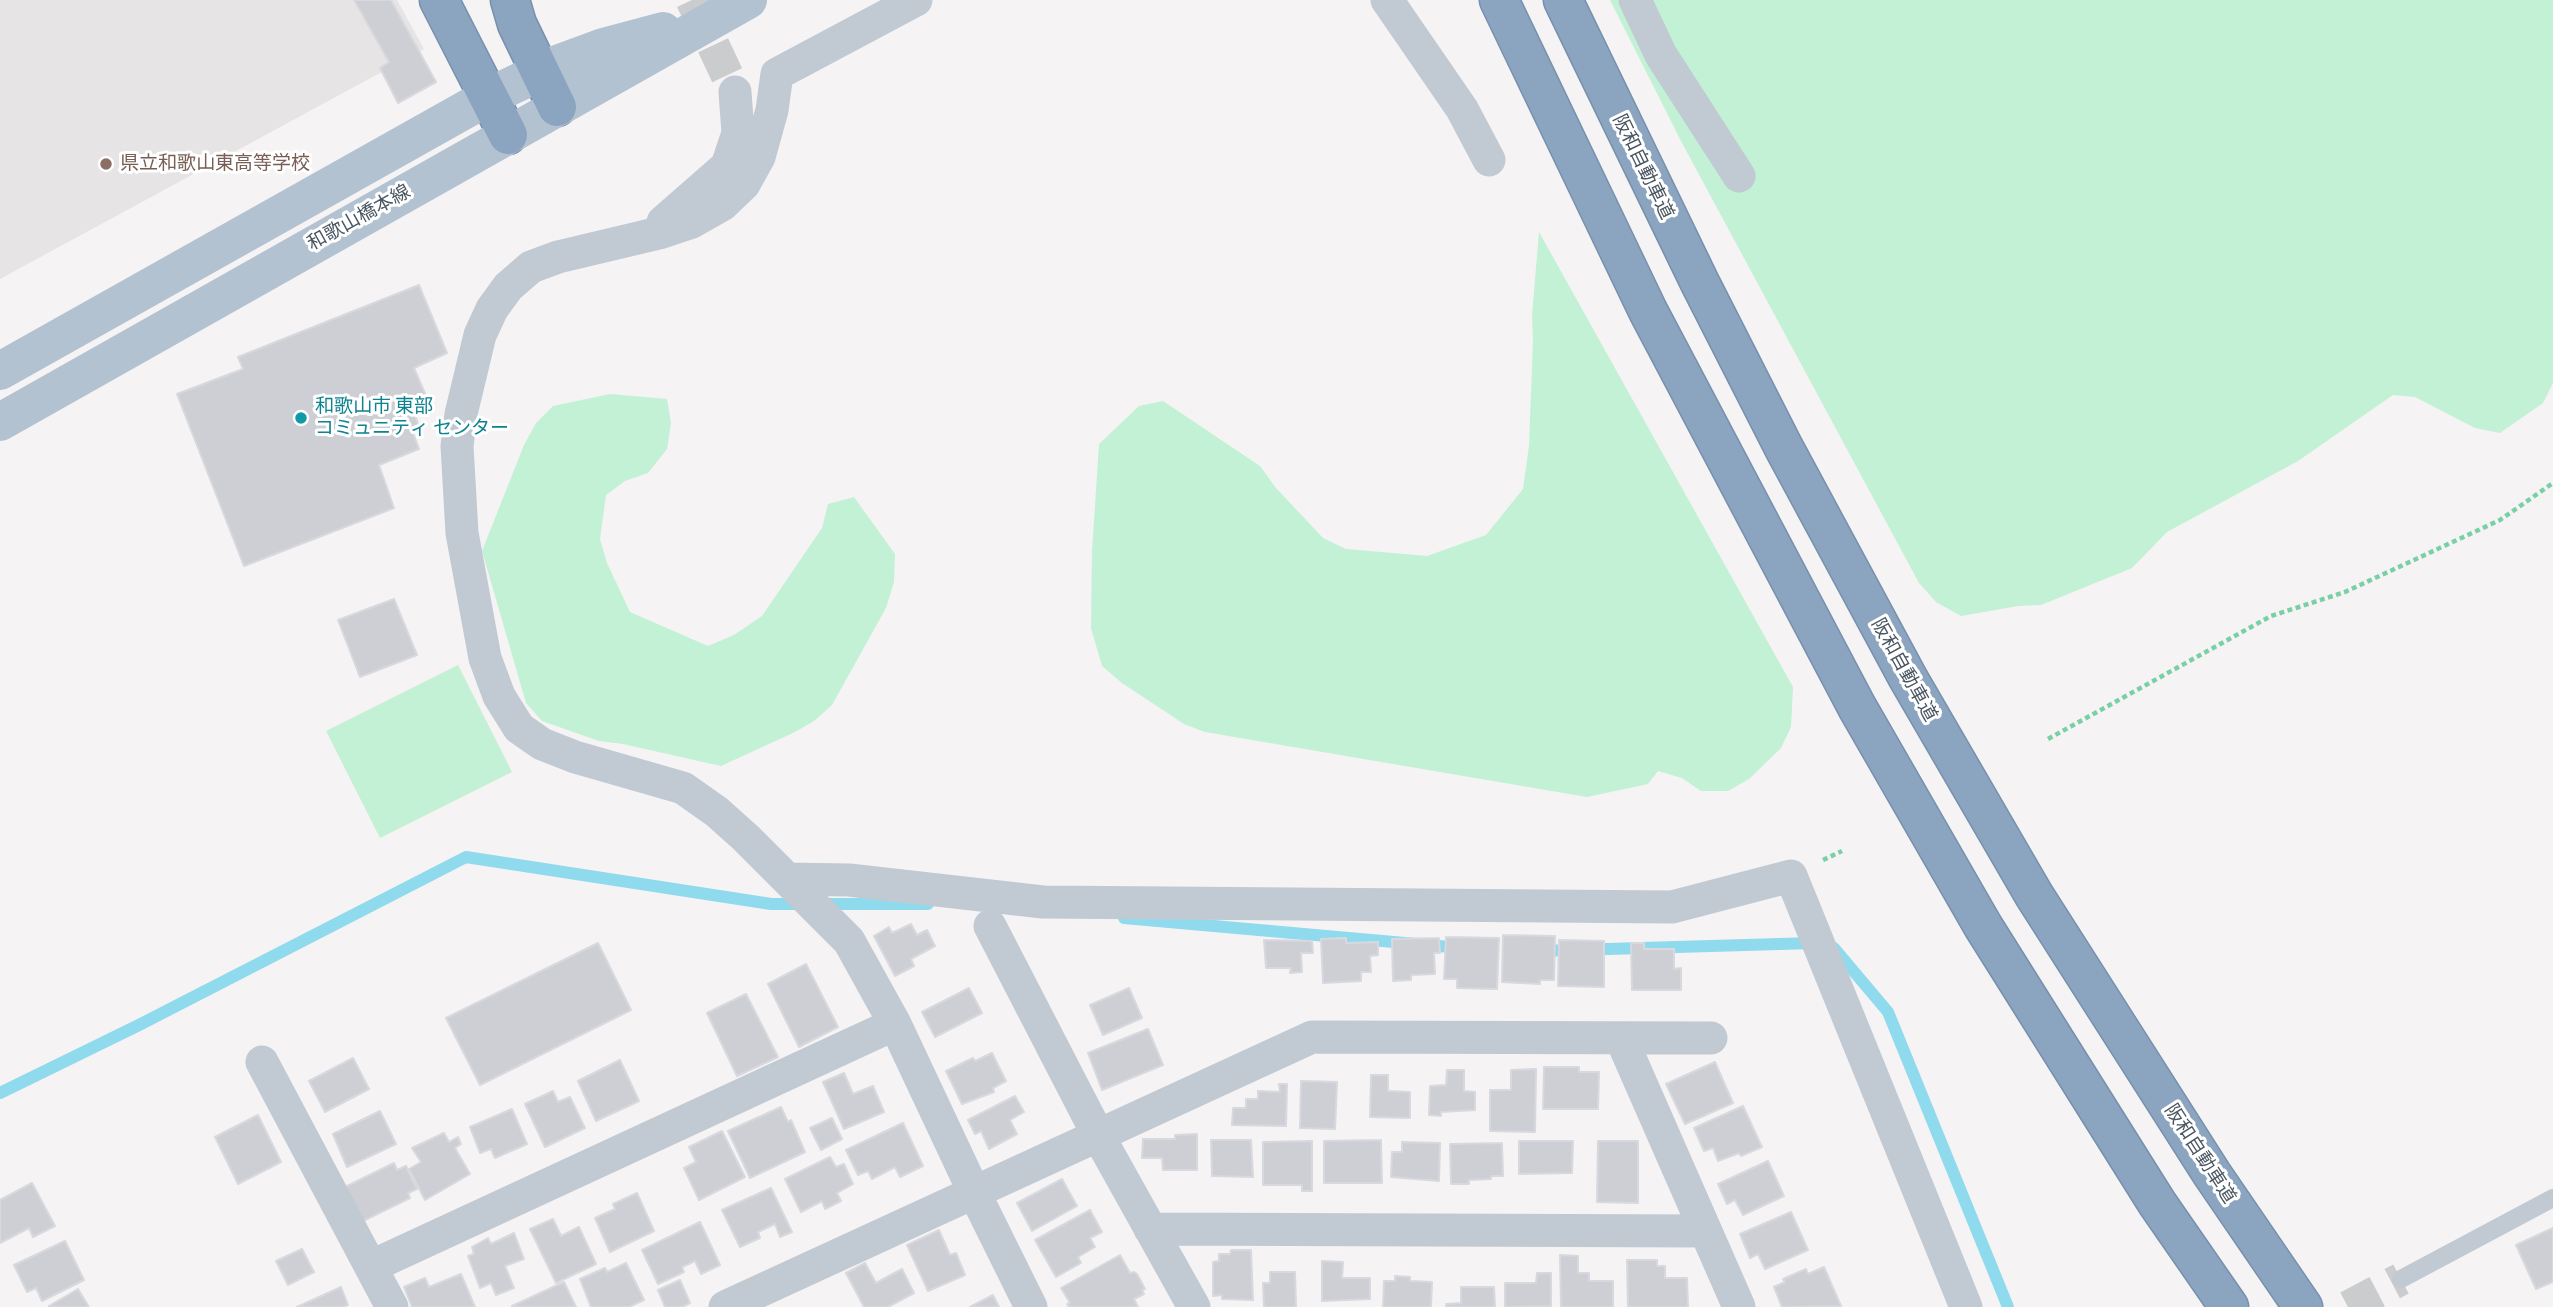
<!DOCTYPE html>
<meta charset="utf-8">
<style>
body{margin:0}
canvas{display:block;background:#f5f3f3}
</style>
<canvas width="2553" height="1307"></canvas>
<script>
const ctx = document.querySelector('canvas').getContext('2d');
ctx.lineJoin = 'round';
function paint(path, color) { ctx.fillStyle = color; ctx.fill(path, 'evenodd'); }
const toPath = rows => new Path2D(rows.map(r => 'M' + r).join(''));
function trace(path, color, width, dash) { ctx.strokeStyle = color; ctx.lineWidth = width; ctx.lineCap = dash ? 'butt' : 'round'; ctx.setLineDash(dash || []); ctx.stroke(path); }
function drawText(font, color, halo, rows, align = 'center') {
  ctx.font = font + ' "PT Sans Narrow","Noto Sans JP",sans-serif'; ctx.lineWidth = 6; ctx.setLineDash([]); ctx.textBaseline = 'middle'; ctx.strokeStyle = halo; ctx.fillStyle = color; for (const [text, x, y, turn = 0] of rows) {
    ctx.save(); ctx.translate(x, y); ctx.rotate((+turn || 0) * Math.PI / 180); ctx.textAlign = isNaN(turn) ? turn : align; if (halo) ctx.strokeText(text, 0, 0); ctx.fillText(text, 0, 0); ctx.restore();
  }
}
paint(toPath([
 [0,0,397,0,424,49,0,279]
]), '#e6e4e5');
paint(toPath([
 [1610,0,2553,0,2553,383,2543,403,2500,433,2475,428,2415,397,2393,395,2298,461,2167,532,2132,568,2041,605,2018,606,1961,616,1936,602,1919,583,1682,143],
 [1539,232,1793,687,1791,727,1781,748,1749,779,1728,791,1701,791,1682,778,1658,771,1648,784,1587,797,1205,732,1184,724,1122,683,1102,666,1091,628,1092,551,1099,444,1139,406,1163,401,1260,466,1276,488,1323,538,1346,549,1427,556,1486,535,1523,489,1529,446,1533,340,1532,315],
 [610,394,667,399,671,423,667,449,648,473,625,481,606,495,600,539,607,563,630,612,708,646,734,635,762,616,822,528,828,504,854,497,895,554,894,582,886,608,832,705,814,721,795,732,721,766,623,744,599,741,542,721,526,703,482,551,524,445,536,423,553,406],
 [458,665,512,772,380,838,326,731]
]), '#c3f1d5');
trace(toPath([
 [1124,918,1461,948],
 [1834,948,1888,1012,2008,1307],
 [1539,951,1814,943],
 [0,1093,139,1025,466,857,771,904,928,904]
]), '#90daee', 12);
const building = toPath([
 [354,0,391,0,436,82,398,103,380,68,389,62,354,0],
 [419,285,447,353,414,368,427,398,411,405,421,431,413,433,419,449,379,465,394,508,244,566,177,394,243,369,238,357,419,285],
 [394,599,417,655,360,677,338,620,394,599],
 [911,924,917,935,927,930,935,946,911,959,914,966,895,976,874,936,889,927,892,933,911,924],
 [1503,935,1555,936,1554,980,1540,980,1540,984,1502,982,1503,935],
 [1446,937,1499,938,1497,989,1457,988,1457,979,1444,979,1446,937],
 [1346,938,1346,943,1378,942,1378,955,1370,956,1371,972,1361,972,1361,981,1323,983,1321,939,1346,938],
 [1439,938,1440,953,1434,953,1435,974,1411,975,1411,980,1393,981,1392,939,1439,938],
 [1264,940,1312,941,1313,953,1301,953,1302,972,1290,973,1291,968,1266,968,1264,940],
 [1559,940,1604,941,1604,987,1558,986,1559,940],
 [598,943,631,1010,480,1085,446,1018,598,943],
 [1631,943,1644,943,1644,949,1674,949,1674,969,1681,968,1681,990,1632,990,1631,943],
 [806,964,838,1027,799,1047,768,984,806,964],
 [969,988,982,1013,935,1037,922,1012,969,988],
 [1129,988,1142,1018,1103,1035,1090,1005,1129,988],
 [746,994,778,1057,737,1076,707,1013,746,994],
 [1148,1029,1163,1065,1102,1090,1088,1053,1148,1029],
 [992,1053,1006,1081,993,1088,994,1092,962,1104,946,1071,973,1058,975,1061,992,1053],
 [353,1058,369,1089,325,1112,309,1081,353,1058],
 [620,1060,639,1101,596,1121,578,1081,620,1060],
 [1715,1062,1733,1103,1685,1124,1666,1084,1715,1062],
 [1544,1067,1579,1067,1579,1072,1599,1072,1598,1109,1543,1109,1544,1067],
 [1536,1069,1535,1132,1490,1131,1490,1090,1511,1090,1511,1070,1536,1069],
 [1447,1070,1464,1070,1464,1091,1475,1092,1475,1110,1441,1112,1441,1116,1429,1115,1430,1086,1446,1085,1447,1070],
 [844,1073,853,1094,873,1086,884,1112,844,1129,823,1082,844,1073],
 [1371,1075,1388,1075,1388,1091,1410,1092,1410,1118,1370,1117,1371,1075],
 [1301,1081,1337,1082,1335,1129,1300,1128,1301,1081],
 [1279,1084,1287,1084,1286,1126,1232,1125,1233,1108,1246,1108,1246,1099,1258,1099,1258,1091,1280,1092,1279,1084],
 [553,1091,558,1102,570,1097,585,1128,545,1147,525,1104,553,1091],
 [1015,1096,1024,1112,1010,1120,1017,1134,989,1149,981,1131,975,1134,968,1120,1015,1096],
 [1743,1106,1762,1147,1741,1156,1739,1153,1718,1161,1713,1148,1704,1151,1694,1128,1743,1106],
 [781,1107,788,1122,791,1120,805,1152,750,1178,728,1131,781,1107],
 [512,1109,527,1144,495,1158,491,1149,480,1153,470,1127,512,1109],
 [380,1111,396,1144,347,1167,333,1134,380,1111],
 [258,1115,281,1162,238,1184,215,1137,258,1115],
 [832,1118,842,1139,821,1150,810,1128,832,1118],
 [903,1123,923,1166,900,1177,895,1167,872,1179,868,1171,858,1175,846,1150,903,1123],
 [722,1131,745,1177,699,1200,684,1168,696,1162,689,1147,722,1131],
 [444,1133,449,1142,458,1137,461,1144,455,1148,470,1174,425,1200,409,1169,421,1162,412,1148,444,1133],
 [1197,1134,1197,1170,1163,1170,1162,1158,1142,1158,1143,1139,1175,1139,1175,1135,1197,1134],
 [1211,1140,1251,1140,1253,1177,1212,1176,1211,1140],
 [1381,1140,1382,1183,1324,1183,1324,1141,1381,1140],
 [1312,1141,1312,1191,1302,1191,1302,1185,1263,1185,1263,1142,1312,1141],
 [1519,1141,1573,1141,1572,1173,1519,1174,1519,1141],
 [1598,1141,1638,1141,1638,1203,1597,1202,1598,1141],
 [1402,1142,1440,1143,1439,1181,1391,1177,1392,1152,1402,1152,1402,1142],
 [1502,1143,1503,1176,1491,1176,1491,1179,1469,1180,1469,1184,1451,1184,1450,1144,1502,1143],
 [830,1157,836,1167,844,1164,853,1184,837,1193,841,1201,825,1209,822,1201,801,1212,785,1179,830,1157],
 [1768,1161,1784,1196,1743,1215,1735,1200,1727,1204,1718,1184,1768,1161],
 [394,1163,397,1170,406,1166,417,1189,408,1193,410,1198,361,1222,345,1187,394,1163],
 [1062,1179,1077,1206,1032,1231,1017,1203,1062,1179],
 [32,1183,55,1226,33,1237,29,1228,0,1243,0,1200,32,1183],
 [771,1188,792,1232,780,1237,775,1224,758,1232,760,1238,740,1247,722,1210,771,1188],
 [637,1193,654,1231,610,1252,595,1218,615,1209,613,1204,637,1193],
 [1090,1210,1102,1232,1090,1238,1095,1247,1078,1257,1081,1263,1056,1277,1035,1240,1090,1210],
 [1791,1212,1808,1250,1765,1269,1758,1254,1750,1258,1740,1234,1791,1212],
 [553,1219,561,1236,579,1227,596,1264,556,1283,530,1229,553,1219],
 [700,1222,720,1265,701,1274,695,1261,682,1267,684,1272,658,1284,642,1250,700,1222],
 [2553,1228,2553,1282,2536,1289,2516,1245,2553,1228],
 [939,1230,950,1255,956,1253,965,1275,928,1291,907,1245,939,1230],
 [514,1233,524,1259,505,1266,514,1288,496,1295,491,1283,480,1288,468,1256,474,1254,472,1247,488,1238,491,1244,514,1233],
 [65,1241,84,1280,42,1301,36,1288,27,1292,14,1265,65,1241],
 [302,1249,314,1272,288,1285,276,1261,302,1249],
 [1231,1250,1251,1250,1253,1300,1222,1299,1222,1295,1213,1296,1213,1262,1219,1261,1219,1254,1230,1254,1231,1250],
 [1120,1255,1130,1273,1134,1272,1137,1274,1145,1289,1142,1290,1144,1294,1134,1299,1138,1307,1069,1307,1067,1304,1070,1303,1061,1288,1120,1255],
 [1560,1255,1578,1256,1578,1273,1589,1273,1589,1281,1613,1281,1613,1307,1561,1307,1560,1255],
 [1627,1260,1657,1260,1657,1266,1665,1266,1665,1278,1687,1278,1688,1307,1628,1307,1627,1260],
 [1322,1261,1343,1262,1342,1278,1370,1278,1370,1299,1322,1301,1322,1261],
 [626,1263,644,1300,629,1307,591,1307,580,1279,605,1268,607,1272,626,1263],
 [865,1263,876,1283,902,1269,914,1293,888,1307,864,1307,846,1273,865,1263],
 [1824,1267,1841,1306,1782,1307,1774,1287,1785,1282,1783,1279,1806,1269,1808,1274,1824,1267],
 [1270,1272,1295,1272,1296,1307,1264,1307,1263,1283,1270,1283,1270,1272],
 [1537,1273,1551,1273,1551,1306,1505,1307,1505,1283,1536,1283,1537,1273],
 [461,1274,475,1307,412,1307,404,1287,425,1278,429,1287,461,1274],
 [1395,1276,1410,1277,1410,1281,1432,1282,1431,1307,1383,1307,1384,1281,1395,1281,1395,1276],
 [680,1280,690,1303,682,1307,665,1307,658,1290,680,1280],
 [564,1282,576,1307,513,1307,512,1306,564,1282],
 [341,1287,348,1305,343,1307,297,1307,341,1287],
 [1461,1287,1494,1287,1495,1307,1446,1307,1446,1304,1461,1303,1461,1287],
 [78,1289,89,1307,49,1307,49,1306,78,1289],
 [993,1295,999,1307,970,1307,993,1295]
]);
paint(building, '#cdcfd5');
trace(building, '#d7d9de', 2);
trace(toPath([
 [692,0,735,92],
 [2348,1307,2401,1279]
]), '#caccce', 33, [33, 17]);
const motorway = toPath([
 [439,0,508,135],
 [510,0,517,24,557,107],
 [1499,0,1648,311,1857,707,1983,926,2157,1203,2229,1307],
 [1563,0,1700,283,1784,448,1908,678,2034,895,2212,1174,2303,1307]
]);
trace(motorway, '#7690ad', 41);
trace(toPath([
 [2048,739,2271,616,2345,592,2500,520,2553,483],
 [1823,860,1842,851]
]), '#7ad0a6', 4.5, [5, 3.5]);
trace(toPath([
 [2401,1279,2553,1198]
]), '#c1cad2', 18);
trace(toPath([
 [916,0,777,74,772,110,759,157,744,184,722,205,692,222,659,233,558,257,531,267,508,287,492,309,480,335,461,414,457,446,462,533,485,658,499,696,519,728,542,744,575,757,683,788,717,812,746,838,849,941,895,1024,974,1192,1031,1307],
 [1387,0,1462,109,1489,160],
 [1635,0,1661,55,1739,176],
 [663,222,727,166,738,133,735,92],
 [788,879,849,880,1043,902,1672,907,1791,876,1966,1307],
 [990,926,1098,1135,1194,1307],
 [1621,1038,1739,1307],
 [262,1062,392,1307],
 [1150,1229,1705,1231],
 [372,1266,895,1024],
 [725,1307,1312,1037,1711,1038]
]), '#c1cad2', 33);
trace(toPath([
 [0,371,488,97,557,64,603,47,663,31],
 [0,422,748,0]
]), '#b3c2d1', 38);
trace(motorway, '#8ba5c1', 38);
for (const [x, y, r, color] of [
 [106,164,7,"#8d6e63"],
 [301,418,7,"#0f9aa8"]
]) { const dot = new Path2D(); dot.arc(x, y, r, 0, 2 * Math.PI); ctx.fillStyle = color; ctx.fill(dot); trace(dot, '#fff', 2.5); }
drawText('19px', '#785e54', '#fff', [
 ["県立和歌山東高等学校",120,164]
], 'left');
drawText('19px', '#4a5661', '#fff', [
 ["阪和自動車道",1643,167,64],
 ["和歌山橋本線",359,218,-29],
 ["阪和自動車道",1904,670,61],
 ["阪和自動車道",2200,1154,57]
]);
drawText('19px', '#0d838f', '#fff', [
 ["和歌山市 東部",315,407],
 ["コミュニティ センター",315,429]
], 'left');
</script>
